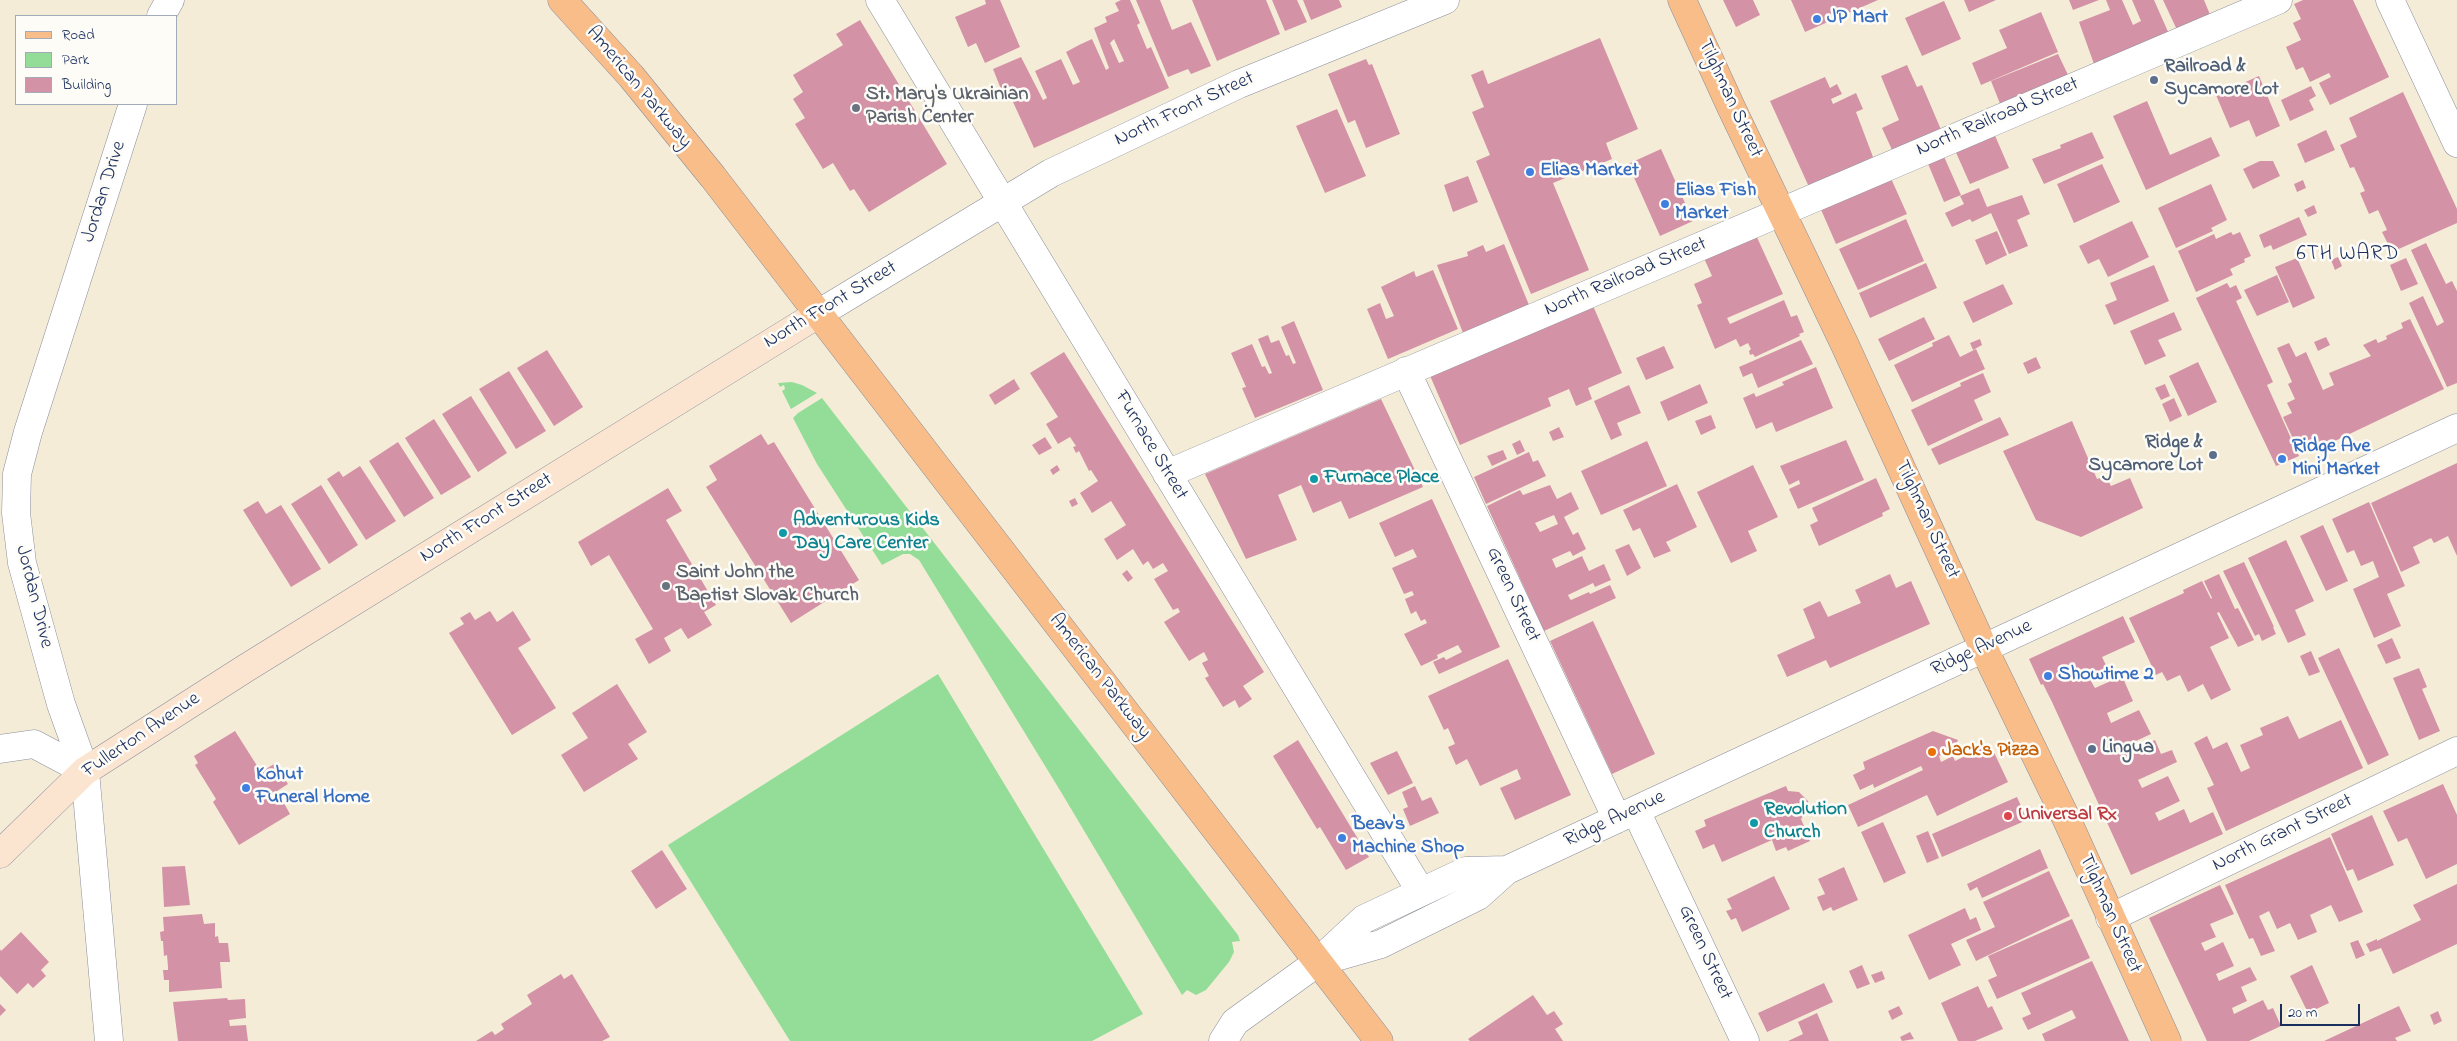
<!DOCTYPE html>
<style>
body{margin:0}
#map{position:relative;width:2457px;height:1041px;overflow:hidden;background:#f5ecd8;font-family:"Indie Flower",sans-serif}
canvas{display:block}
.legend{position:absolute;left:15px;top:15px;width:162px;height:90px;box-sizing:border-box;background:#fdfcf7;border:1px solid #a3aaba;margin:0;padding:6px 9px;list-style:none;font-size:15px;color:#1b2f5e}
.legend li{display:flex;align-items:center;gap:10px;height:25px}
.legend b{width:25px;border:1px solid #a3aaba}
.scale{position:absolute;left:2280px;top:1004px;width:80px;height:22px;box-sizing:border-box;border:2px solid #1b2f5e;border-top:0;padding-left:6px;font-size:15px;line-height:18px;white-space:nowrap;color:#1b2f5e;-webkit-text-stroke:4px #fdfcf7;paint-order:stroke}
</style>
<div id="map">
<canvas width="2457" height="1041"></canvas>
<ul class="legend">
<li><b style="height:6px;background:#f8bd89"></b>Road</li>
<li><b style="height:14px;background:#94dd98"></b>Park</li>
<li><b style="height:14px;background:#d492a6"></b>Building</li>
</ul>
<div class="scale">20 m</div>
</div>
<script>
const ctx = document.querySelector('canvas').getContext('2d');
ctx.lineJoin = 'round';
function paint(path, color) { ctx.fillStyle = color; ctx.fill(path, 'evenodd'); }
const toPath = rows => new Path2D(rows.map(r => 'M' + r).join(''));
function trace(path, color, width, dash) { ctx.strokeStyle = color; ctx.lineWidth = width; ctx.lineCap = dash ? 'butt' : 'round'; ctx.setLineDash(dash || []); ctx.stroke(path); }
function drawText(font, color, halo, rows, align = 'center') {
  ctx.font = font + ' "Indie Flower",sans-serif'; ctx.lineWidth = 5; ctx.setLineDash([]); ctx.textBaseline = 'middle'; ctx.strokeStyle = halo; ctx.fillStyle = color; for (const [text, x, y, turn = 0] of rows) {
    ctx.save(); ctx.translate(x, y); ctx.rotate((+turn || 0) * Math.PI / 180); ctx.textAlign = isNaN(turn) ? turn : align; if (halo) ctx.strokeText(text, 0, 0); ctx.fillText(text, 0, 0); ctx.restore();
  }
}
paint(toPath([
 [792,382,802,385,817,393,791,409,782,391,785,389,784,385,780,387,778,383],
 [822,398,1238,935,1240,941,1232,942,1234,952,1229,962,1206,990,1196,995,1187,990,1182,995,1061,792,919,560,910,554,903,554,882,565,817,464,793,418,798,413],
 [938,674,1143,1014,1092,1041,790,1041,668,845]
]), '#94dd98');
paint(toPath([
 [985,0,1000,0,1020,47,985,63,976,43,968,47,955,17,986,4],
 [1121,0,1130,0,1140,23,1137,25,1147,49,1151,47,1169,88,1034,148,1008,91,1003,94,993,69,1021,57,1043,100,1047,98,1035,71,1061,59,1073,85,1080,82,1066,52,1079,45,1092,39,1106,70,1109,68,1094,28,1107,22,1105,17,1119,11,1115,3],
 [1114,39,1124,61,1119,63,1110,43],
 [1136,0,1160,0,1172,30,1191,22,1211,66,1191,74,1188,69,1168,77],
 [1192,0,1266,0,1280,34,1217,61],
 [1272,0,1297,0,1307,22,1285,31],
 [1303,0,1339,0,1342,7,1311,20],
 [1723,0,1753,0,1760,15,1736,27],
 [1791,0,1878,0,1805,32],
 [1964,0,1996,0,1969,12],
 [2069,0,2099,0,2073,10],
 [2106,0,2122,0,2133,25,2141,21,2132,0,2154,0,2169,34,2094,64,2079,22,2110,10],
 [2163,0,2204,0,2211,17,2178,32],
 [2303,0,2353,0,2389,77,2330,105,2319,83,2331,77,2329,73,2310,82,2303,67,2296,70,2286,47,2301,40,2293,23,2301,19,2294,4],
 [1944,1,1961,39,1922,56,1905,18],
 [2041,12,2058,52,1981,85,1972,63,2007,48,1999,30],
 [860,20,947,164,869,212,854,189,850,191,833,163,823,169,795,124,805,118,793,99,803,92,793,75,843,45,836,34],
 [1600,38,1638,129,1606,143,1612,159,1553,183,1589,270,1531,294,1476,161,1490,155,1472,112,1484,107,1471,75,1483,70,1488,84],
 [2058,54,2070,79,2001,106,1991,81],
 [1366,59,1369,65,1372,64,1400,134,1366,148,1355,120,1348,123,1328,74],
 [1907,65,1917,87,1922,85,1942,132,1893,152,1882,128,1899,120,1881,76],
 [2259,76,2280,126,2256,137,2249,120,2230,128,2216,95],
 [1825,77,1830,88,1837,84,1842,94,1831,99,1833,104,1856,93,1863,109,1856,112,1873,157,1809,187,1770,101],
 [2311,86,2316,96,2309,100,2314,110,2290,121,2281,100],
 [2403,92,2457,209,2457,223,2392,252,2382,232,2387,230,2378,210,2369,214,2360,193,2365,191,2354,167,2350,168,2340,145,2357,137,2349,118],
 [2147,101,2170,155,2211,137,2220,156,2146,190,2113,116],
 [1337,109,1366,176,1325,193,1296,126],
 [2326,130,2335,150,2305,163,2297,144],
 [1993,131,2009,168,1970,184,1954,148],
 [2092,132,2104,158,2044,184,2032,159,2061,148,2060,145],
 [1661,149,1693,221,1660,236,1628,164],
 [1942,152,1961,195,1944,202,1926,159],
 [2260,161,2273,161,2280,176,2253,189,2243,169],
 [2102,164,2120,202,2074,223,2057,184],
 [1889,174,1907,214,1836,244,1819,205],
 [1468,176,1478,202,1453,212,1444,185],
 [2303,180,2306,188,2297,192,2294,184],
 [2211,184,2227,220,2211,228,2213,231,2176,248,2158,208],
 [1979,188,1987,207,2022,195,2030,214,2017,220,2028,246,2009,254,1991,213,1972,222,1970,219,1952,227,1945,213,1964,204,1960,196],
 [2314,205,2317,213,2308,217,2304,210],
 [2299,217,2307,235,2273,250,2271,245,2264,248,2259,235],
 [1906,219,1924,261,1858,290,1839,249],
 [2132,221,2149,257,2108,277,2099,259,2088,264,2079,246],
 [1997,231,2007,255,1986,265,1975,240],
 [2231,232,2233,235,2240,232,2251,256,2244,259,2245,262,2230,269,2233,275,2196,292,2178,251,2214,234,2216,239],
 [1755,233,1783,294,1727,318,1730,324,1784,300,1791,317,1797,315,1804,332,1799,334,1800,336,1755,357,1753,354,1750,355,1749,351,1751,349,1748,343,1740,347,1736,339,1715,349,1697,305,1702,303,1694,284,1712,276,1703,256],
 [2426,243,2446,284,2452,281,2457,291,2457,383,2447,387,2409,303,2423,296,2437,326,2444,322,2411,250],
 [1504,244,1529,305,1463,333,1437,265,1468,256,1467,252,1483,245,1486,252],
 [2338,257,2342,266,2335,270,2331,260],
 [2297,258,2315,298,2293,308,2275,267],
 [2406,258,2418,284,2401,291,2390,265],
 [1926,263,1937,288,1870,318,1859,293],
 [2154,265,2169,301,2114,325,2105,305,2117,300,2110,283],
 [1433,270,1458,329,1388,359,1367,309,1380,303,1386,319,1394,316,1381,287,1414,271,1416,277],
 [2277,275,2289,302,2257,316,2244,290],
 [2227,283,2230,288,2236,285,2242,298,2236,301,2273,382,2267,385,2299,456,2276,466,2196,298],
 [2003,284,2013,304,1973,323,1963,302],
 [1591,301,1622,373,1588,388,1592,399,1576,406,1569,389,1548,398,1551,406,1460,445,1428,371],
 [2174,312,2182,330,2158,340,2166,356,2145,365,2130,331],
 [1924,317,1935,339,1889,361,1878,339],
 [2410,319,2444,389,2318,449,2317,446,2300,454,2283,417,2292,413,2287,403,2295,399,2288,384,2292,382,2277,348,2289,343,2296,357,2306,352,2323,390,2334,385,2329,373,2371,356,2363,345,2376,339,2378,343,2387,339,2386,336,2403,328,2401,323],
 [1294,321,1323,390,1255,418,1242,388,1246,387,1231,353,1252,344,1262,367,1265,366,1269,374,1272,373,1258,339,1268,335,1271,343,1279,340,1286,356,1289,355,1293,364,1296,363,1281,327],
 [1949,335,1960,357,1976,349,1985,369,1912,402,1894,365,1933,346,1932,343],
 [2326,337,2330,345,2318,351,2314,342],
 [1980,339,1982,345,1973,350,1970,343],
 [1801,340,1813,364,1758,388,1752,373,1743,377,1739,367],
 [1664,346,1674,368,1646,380,1636,358],
 [547,350,583,407,554,426,517,368],
 [1064,352,1264,672,1243,686,1252,699,1239,708,1235,700,1223,707,1205,678,1209,676,1202,663,1208,660,1204,652,1189,661,1164,622,1180,612,1178,608,1173,610,1154,579,1168,571,1163,563,1153,569,1148,561,1143,565,1133,549,1117,560,1104,539,1126,525,1111,501,1092,513,1080,493,1098,481,1091,470,1089,471,1079,451,1076,453,1073,447,1076,446,1070,437,1058,444,1046,424,1058,417,1030,373],
 [2036,357,2041,368,2028,374,2023,363],
 [2198,362,2217,402,2188,416,2169,376],
 [1816,367,1833,408,1776,432,1772,422,1756,429,1743,398,1754,393,1756,397,1784,385,1782,382],
 [509,371,546,431,516,449,479,389],
 [1983,373,1991,392,1974,400,1983,420,1928,446,1911,410,1961,386,1960,383],
 [1014,379,1020,389,995,405,989,395],
 [1700,384,1708,403,1668,421,1660,402],
 [2165,384,2170,396,2161,400,2155,388],
 [1629,385,1641,413,1617,423,1622,435,1611,440,1594,401],
 [471,396,507,453,478,472,442,414],
 [2174,398,2182,416,2170,422,2162,404],
 [1381,399,1423,487,1349,519,1341,501,1313,513,1301,485,1278,495,1297,540,1246,559,1205,474],
 [1711,415,1716,428,1701,435,1695,421],
 [2000,417,2009,435,1939,465,1931,449],
 [434,419,471,477,441,495,405,438],
 [2072,421,2097,479,2106,476,2111,486,2130,478,2143,508,2081,537,2036,520,2003,451],
 [1559,427,1564,437,1553,441,1549,432],
 [761,434,768,445,774,442,859,580,791,623,706,487,717,480,709,466],
 [1045,437,1052,448,1039,455,1032,445],
 [1520,440,1525,451,1517,455,1512,444],
 [1846,440,1864,480,1798,509,1789,489,1800,484,1799,480,1789,485,1780,466],
 [1647,441,1667,486,1601,515,1581,471],
 [398,442,434,498,404,517,369,461],
 [1503,450,1507,459,1492,466,1487,456],
 [1529,452,1533,462,1538,460,1546,476,1486,504,1474,477],
 [2457,463,2457,556,2448,536,2434,543,2431,538,2413,547,2420,563,2401,572,2371,503],
 [1057,465,1060,470,1053,475,1050,470],
 [1753,465,1778,517,1748,531,1757,551,1731,563,1697,492],
 [360,466,396,521,366,540,327,479,339,471,343,477],
 [1876,478,1890,509,1882,513,1883,516,1819,546,1810,525,1818,521,1812,508],
 [1677,484,1697,527,1666,542,1671,551,1654,558,1640,528,1633,531,1623,510],
 [321,485,358,545,329,564,291,504],
 [1550,485,1557,499,1571,492,1579,509,1564,517,1573,535,1578,532,1586,549,1573,556,1570,551,1552,559,1556,568,1582,556,1589,571,1604,564,1611,580,1595,587,1593,583,1568,595,1570,599,1571,600,1589,592,1590,594,1610,585,1616,598,1544,631,1487,506,1520,490,1523,495],
 [1554,515,1558,524,1540,532,1535,523],
 [668,488,682,511,666,520,716,605,704,612,712,625,688,639,681,628,664,638,671,651,649,664,635,639,653,629,609,555,591,566,578,542],
 [1075,498,1078,504,1072,507,1069,501],
 [1432,499,1500,647,1439,674,1433,662,1444,657,1446,660,1462,652,1458,645,1437,655,1438,658,1421,666,1404,634,1427,623,1425,619,1421,621,1416,611,1411,614,1405,599,1414,595,1412,591,1404,594,1392,568,1417,557,1413,549,1395,557,1379,523],
 [258,501,266,514,281,505,321,569,291,587,243,510],
 [2369,502,2405,586,2387,594,2401,626,2374,638,2353,589,2379,577,2373,561,2361,566,2354,550,2347,553,2332,519],
 [2323,525,2348,581,2326,591,2300,536],
 [2286,540,2314,601,2295,610,2306,635,2288,643,2248,558],
 [1629,544,1641,568,1627,576,1615,550],
 [2244,562,2274,627,2273,627,2276,634,2262,641,2259,634,2255,636,2223,571],
 [1127,570,1133,578,1128,582,1122,574],
 [1890,574,1896,588,1911,581,1930,624,1830,668,1826,660,1787,677,1777,655,1815,638,1803,609,1820,601,1828,617,1861,603,1855,590],
 [2219,574,2235,609,2238,608,2254,640,2238,647,2219,612,2217,613,2229,638,2210,647,2231,690,2211,700,2203,684,2188,692,2180,675,2167,681,2162,672,2156,675,2129,618,2184,593,2183,590,2202,581,2211,599,2212,598,2204,581],
 [490,611,497,622,513,611,531,640,518,648,556,708,512,735,449,633,464,624,460,618,470,612,475,620],
 [2123,616,2135,642,2102,657,2109,671,2090,679,2092,683,2095,688,2122,676,2133,701,2107,713,2111,723,2139,710,2151,734,2123,747,2126,754,2155,740,2161,754,2172,750,2177,762,2138,780,2142,788,2168,776,2180,801,2155,813,2159,821,2184,809,2190,823,2213,812,2223,834,2131,875,2052,702,2043,684,2041,685,2029,659],
 [1593,621,1655,754,1612,774,1550,641],
 [2392,638,2401,658,2386,664,2377,645],
 [2339,648,2389,755,2368,765,2318,658],
 [2311,651,2320,672,2309,676,2300,656],
 [1508,659,1571,795,1515,820,1500,788,1521,779,1517,769,1480,786,1467,759,1456,765,1448,747,1455,744,1448,728,1444,730,1428,696],
 [2419,668,2427,687,2422,689,2440,731,2419,740,2393,678],
 [617,684,647,732,628,744,638,759,584,792,561,755,588,738,572,713],
 [2288,716,2299,739,2341,720,2363,768,2226,831,2207,788,2214,785,2194,743,2207,736,2213,749,2227,742,2241,772,2250,768,2240,745,2263,735,2260,728],
 [235,731,261,772,274,764,288,784,277,791,290,814,239,845,213,802,216,799,195,765,198,763,194,756],
 [1933,731,1958,740,1954,749,1939,756,1941,762,1953,756,1955,761,1990,744,2008,782,1937,816,1927,795,1858,827,1848,805,1923,770,1921,766,1874,788,1873,784,1860,790,1853,775,1865,769,1863,762],
 [1298,740,1369,857,1346,870,1320,827,1317,829,1273,756],
 [1397,751,1413,783,1388,795,1370,763],
 [2443,784,2457,815,2457,864,2426,879,2407,838,2398,842,2383,811],
 [1415,786,1422,801,1431,797,1439,813,1410,826,1403,809,1408,807,1402,792],
 [1786,786,1788,791,1799,792,1808,801,1809,808,1801,819,1810,841,1788,851,1786,847,1776,851,1772,840,1722,862,1714,844,1703,849,1695,831,1706,826,1704,820],
 [2017,797,2027,820,1942,857,1932,834],
 [2372,815,2394,865,2358,881,2353,869,2347,871,2331,834],
 [1883,822,1906,873,1884,883,1861,832],
 [1928,831,1939,858,1927,863,1916,836],
 [2330,837,2363,912,2339,922,2331,905,2310,915,2317,932,2298,940,2290,923,2277,929,2269,911,2259,916,2275,951,2261,956,2253,938,2249,939,2225,885],
 [2040,849,2048,868,1982,898,1977,887,1970,891,1967,884],
 [662,850,687,889,656,909,631,871],
 [185,866,190,905,164,907,162,867],
 [1844,867,1858,900,1833,911,1831,907,1823,911,1817,897,1825,894,1818,879],
 [2049,871,2070,916,1976,961,1966,940,1995,927,1983,902],
 [1774,876,1790,909,1742,932,1736,918,1731,920,1726,911,1732,909,1727,899],
 [2457,884,2457,944,2393,974,2381,948,2370,952,2366,944,2377,939,2377,941,2421,920,2413,905],
 [2220,885,2234,914,2210,924,2216,937,2201,943,2205,951,2223,942,2234,966,2216,974,2219,981,2250,967,2257,980,2241,987,2247,1001,2232,1008,2234,1014,2263,1000,2268,1010,2273,1008,2281,1026,2249,1041,2207,1041,2149,918],
 [1965,908,1970,920,1976,917,1981,930,1951,944,1961,965,1929,980,1908,935],
 [202,914,204,924,215,923,215,937,218,936,219,943,228,943,230,962,220,962,222,988,169,992,169,980,164,980,163,970,168,970,168,967,167,955,164,956,163,941,161,941,160,932,164,931,163,917],
 [2072,919,2090,958,1997,999,1988,980,1997,976,1988,956],
 [21,932,49,962,41,970,46,976,33,988,28,983,17,994,0,976,0,949,1,951],
 [2358,940,2365,955,2356,959,2350,943],
 [2092,961,2129,1041,2045,1041,2042,1034,2076,1018,2072,1010,2028,1030,2022,1018,2031,1014,2021,993],
 [1862,965,1870,984,1857,989,1849,971],
 [2312,965,2329,1003,2308,1013,2290,976],
 [1882,971,1885,979,1875,983,1871,975],
 [561,974,564,979,572,974,610,1037,602,1041,476,1041,492,1031,495,1035,504,1029,501,1024,532,1004,527,995],
 [1824,983,1833,1002,1767,1032,1758,1013],
 [1978,986,1988,1008,1992,1006,2003,1029,1975,1041,1958,1041,1941,1003],
 [1533,995,1547,1015,1554,1011,1563,1024,1555,1029,1563,1041,1470,1041,1468,1039],
 [227,998,228,1000,245,999,246,1018,229,1020,230,1026,246,1025,248,1041,178,1041,173,1002],
 [0,1004,6,1010,0,1016],
 [1899,1006,1903,1014,1892,1020,1888,1011],
 [2399,1006,2411,1031,2395,1038,2397,1041,2324,1041],
 [2438,1011,2442,1021,2434,1025,2430,1015],
 [1817,1013,1829,1041,1788,1041,1803,1034,1798,1022],
 [1910,1032,1914,1039,1902,1041,1900,1037]
]), '#d492a6');
const minor = toPath([
 [880,0,1421,892],
 [2390,0,2457,143],
 [161,16,170,0],
 [1406,371,1617,819],
 [1167,474,2278,0],
 [0,749,34,744,85,771],
 [1636,811,1745,1041],
 [2110,918,2457,751],
 [1321,959,1364,919,1466,871,1507,870],
 [1318,962,1381,944,1478,896,1507,870,2457,428],
 [109,1041,85,771,61,704,22,563,16,513,17,474,28,432,133,104]
]);
const tertiary = toPath([
 [818,314,1051,173,1239,84,1445,0],
 [1223,1041,1235,1022,1318,962]
]);
const secondary = toPath([
 [0,854,85,771,246,668,818,314]
]);
const primary = toPath([
 [562,0,631,76,713,177,1379,1041],
 [1682,0,1731,107,1844,343,1984,649,2067,820,2167,1041]
]);
trace(minor, '#888e9b', 29);
trace(tertiary, '#888e9b', 29);
trace(secondary, '#888e9b', 29);
trace(primary, '#888e9b', 29);
trace(minor, '#fff', 28);
trace(tertiary, '#fff', 28);
trace(secondary, '#fce5d0', 28);
trace(primary, '#f8bd89', 28);
for (const [x, y, r, color] of [
 [1817,19,5,"#3f7fe0"],
 [2154,80,5,"#5c6f8a"],
 [856,108,5,"#6b7280"],
 [1530,172,5,"#3f7fe0"],
 [1665,204,5,"#3f7fe0"],
 [2213,455,5,"#5c6f8a"],
 [2282,459,5,"#3f7fe0"],
 [1314,479,5,"#0f9aa8"],
 [783,533,5,"#0f9aa8"],
 [666,586,5,"#6b7280"],
 [2048,676,5,"#3f7fe0"],
 [2092,749,5,"#5c6f8a"],
 [1932,752,5,"#e8710a"],
 [246,788,5,"#3f7fe0"],
 [2008,816,5,"#e0444e"],
 [1754,823,5,"#0f9aa8"],
 [1342,838,5,"#3f7fe0"]
]) { const dot = new Path2D(); dot.arc(x, y, r, 0, 2 * Math.PI); ctx.fillStyle = color; ctx.fill(dot); trace(dot, '#fdfcf7', 2); }
drawText('bold 20px', '#366cbe', '#fdfcf7', [
 ["JP Mart",1827,19],
 ["Elias Market",1540,172],
 ["Elias Fish",1675,192],
 ["Market",1675,215],
 ["Ridge Ave",2292,448],
 ["Mini Market",2292,471],
 ["Showtime 2",2058,676],
 ["Kohut",256,776],
 ["Funeral Home",256,799],
 ["Beav's",1352,826],
 ["Machine Shop",1352,849]
], 'left');
drawText('bold 20px', '#4e5e75', '#fdfcf7', [
 ["Railroad &",2164,68],
 ["Sycamore Lot",2164,91],
 ["Ridge &",2203,444,"right"],
 ["Sycamore Lot",2203,467,"right"],
 ["Lingua",2102,749]
], 'left');
drawText('20px', '#1b2f5e', '#fdfcf7', [
 ["American Parkway",638,88,50],
 ["Tilghman Street",1729,99,65],
 ["North Front Street",1185,110,-25],
 ["North Railroad Street",1998,118,-23],
 ["Jordan Drive",105,192,-72],
 ["North Railroad Street",1626,278,-23],
 ["North Front Street",831,306,-31],
 ["Furnace Street",1150,446,59],
 ["North Front Street",487,519,-32],
 ["Tilghman Street",1926,520,65],
 ["Green Street",1512,595,65],
 ["Jordan Drive",33,597,76],
 ["Ridge Avenue",1982,649,-25],
 ["American Parkway",1099,677,52],
 ["Fullerton Avenue",142,736,-34],
 ["Ridge Avenue",1615,820,-25],
 ["North Grant Street",2283,834,-26],
 ["Tilghman Street",2109,914,66],
 ["Green Street",1704,953,65]
]);
drawText('bold 20px', '#5b616d', '#fdfcf7', [
 ["St. Mary's Ukrainian",866,96],
 ["Parish Center",866,119],
 ["Saint John the",676,574],
 ["Baptist Slovak Church",676,597]
], 'left');
drawText('bold 20px', '#0d838f', '#fdfcf7', [
 ["Furnace Place",1324,479],
 ["Adventurous Kids",793,522],
 ["Day Care Center",793,545],
 ["Revolution",1764,811],
 ["Church",1764,834]
], 'left');
drawText('bold 20px', '#c56008', '#fdfcf7', [
 ["Jack's Pizza",1942,752]
], 'left');
drawText('bold 20px', '#be3a42', '#fdfcf7', [
 ["Universal Rx",2018,816]
], 'left');
ctx.letterSpacing = '1px';
drawText('21px', '#1b2f5e', '#fdfcf7', [
 ["6TH WARD",2348,256]
]);
ctx.letterSpacing = '0px';
</script>
